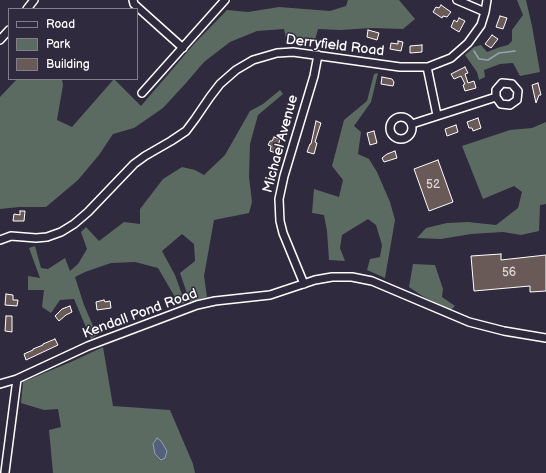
<!DOCTYPE html>
<style>
body{margin:0}
#map{position:relative;width:546px;height:473px;overflow:hidden;background:#2f2a3d;font-family:"Balsamiq Sans",sans-serif}
canvas{display:block}
.legend{position:absolute;left:8px;top:8px;width:130px;height:72px;box-sizing:border-box;background:#2f2a3d;border:1px solid #827f8b;margin:0;padding:5px 7px;list-style:none;font-size:12px;color:#fff}
.legend li{display:flex;align-items:center;gap:8px;height:20px}
.legend b{width:20px;border:1px solid #827f8b}
</style>
<div id="map">
<canvas width="546" height="473"></canvas>
<ul class="legend">
<li><b style="height:5px;background:#2f2a3d"></b>Road</li>
<li><b style="height:11px;background:#5c6b62"></b>Park</li>
<li><b style="height:11px;background:#695957"></b>Building</li>
</ul>
</div>
<script>
const ctx = document.querySelector('canvas').getContext('2d');
ctx.lineJoin = 'round';
function paint(path, color) { ctx.fillStyle = color; ctx.fill(path, 'evenodd'); }
const toPath = rows => new Path2D(rows.map(r => 'M' + r).join(''));
function trace(path, color, width, dash) { ctx.strokeStyle = color; ctx.lineWidth = width; ctx.lineCap = dash ? 'butt' : 'round'; ctx.setLineDash(dash || []); ctx.stroke(path); }
function drawText(font, color, halo, rows, align = 'center') {
  ctx.font = font + ' "Balsamiq Sans",sans-serif'; ctx.lineWidth = 3; ctx.setLineDash([]); ctx.textBaseline = 'middle'; ctx.strokeStyle = halo; ctx.fillStyle = color; for (const [text, x, y, turn = 0] of rows) {
    ctx.save(); ctx.translate(x, y); ctx.rotate((+turn || 0) * Math.PI / 180); ctx.textAlign = isNaN(turn) ? turn : align; if (halo) ctx.strokeText(text, 0, 0); ctx.fillText(text, 0, 0); ctx.restore();
  }
}
paint(toPath([
 [348,0,399,0,415,19,403,29,371,28,340,30,318,29,315,40,286,38,284,29,257,31,230,42,204,62,186,83,163,108,134,128,113,134,99,155,78,180,46,207,19,207,0,209,0,97,17,79,62,79,63,85,57,120,72,127,114,79,141,106,194,44,227,10,248,12,279,7,330,11,346,6],
 [517,0,526,0,532,26,540,72,520,76,513,63,500,64,484,70,485,77,479,80,477,72,465,55,474,47,481,45,487,52,500,47,508,45,512,41,512,30,523,15],
 [378,73,371,102,354,126,361,132,358,154,369,159,377,172,390,202,395,220,385,278,367,270,370,259,380,257,382,245,376,225,368,219,342,235,340,248,345,261,329,260,327,231,324,215,312,213,314,189,339,197,343,180,332,166,344,120,367,101,374,74],
 [280,90,283,94,258,115,250,144,249,177,252,202,249,213,214,220,204,276,207,297,190,302,180,273,195,261,194,244,182,234,162,251,175,275,185,303,179,304,158,268,135,262,111,263,85,272,75,277,84,305,97,335,91,339,74,299,60,300,51,313,42,307,44,290,28,290,28,276,40,278,29,248,35,246,41,268,48,269,65,258,70,271,78,264,87,249,81,232,86,227,99,241,124,222,140,224,140,209,163,179,182,167,195,170,204,175,225,155,250,111,263,104],
 [546,122,546,204,540,205,539,231,521,235,503,232,471,234,441,239,417,238,426,228,447,223,468,222,496,225,518,208,522,192,514,186,483,199,462,146,510,130,532,128],
 [413,264,435,265,443,289,442,297,455,306,451,310,424,297,409,287],
 [103,347,113,406,170,410,193,464,195,473,53,473,49,430,61,427,58,409,44,410,21,403,23,382,73,361]
]), '#5c6b62');
const water = toPath([
 [157,438,161,441,167,451,165,458,161,460,155,454,153,444,157,438]
]);
paint(water, '#53607c');
trace(water, '#98a0b0', 1);
trace(toPath([
 [474,51,479,59,488,60,499,53,515,51]
]), '#98a0b0', 1.5);
const building = toPath([
 [441,5,451,12,447,17,443,16,442,18,433,12,436,7,439,8,441,5],
 [500,16,507,18,503,29,496,27,500,16],
 [459,18,465,21,459,32,451,27,454,20,457,22,459,18],
 [368,30,379,33,377,40,367,37,368,30],
 [492,35,498,39,491,48,485,44,492,35],
 [398,41,403,42,401,51,390,49,391,43,398,44,398,41],
 [422,45,422,52,410,53,410,46,422,45],
 [465,67,468,73,465,74,468,83,474,81,476,88,465,91,463,85,465,84,461,76,454,79,451,74,465,67],
 [382,77,392,79,394,82,393,86,381,84,382,77],
 [538,83,541,95,539,95,536,103,532,85,538,83],
 [478,118,481,128,473,131,472,128,469,128,467,122,478,118],
 [316,121,321,123,315,142,317,143,314,154,307,152,310,144,311,144,316,121],
 [456,125,458,132,447,136,445,129,456,125],
 [374,131,377,143,370,145,367,133,374,131],
 [274,137,280,139,276,153,270,151,271,146,268,145,270,141,272,141,274,137],
 [395,151,397,158,384,162,382,158,387,154,395,151],
 [438,160,453,202,429,211,414,169,438,160],
 [20,211,25,211,24,221,13,221,14,214,20,215,20,211],
 [501,254,501,260,546,255,546,291,530,292,530,286,474,291,471,256,501,254],
 [6,294,13,295,13,300,18,300,17,306,5,305,6,294],
 [104,300,105,302,110,301,111,308,97,310,96,302,104,300],
 [70,306,72,312,66,315,59,321,55,316,62,309,70,306],
 [6,316,12,316,12,332,5,331,6,316],
 [55,339,58,345,26,360,24,354,33,350,33,349,43,345,43,344,55,339]
]);
paint(building, '#695957');
trace(building, '#fff', 1);
const minor = toPath([
 [133,0,134,4,183,48],
 [457,0,485,12],
 [27,9,34,0],
 [0,40,9,30],
 [427,67,437,115],
 [142,93,225,0],
 '390 128a11 11 0 1 1 22 0a11 11 0 1 1-22 0Z',
 [412,124,496,97,501,104,510,105,517,100,518,91,512,84,502,83,496,90,496,97],
 [0,240,11,236,36,238,47,237,61,232,74,224,88,212,134,164,145,156,171,141,186,131,195,119,210,97,220,84,236,70,253,60,277,53,293,52,400,67,428,67,451,58,468,43,481,25,485,12,487,0],
 [304,284,283,233,280,221,279,199,284,176,314,76,318,55],
 [0,384,17,379,88,346,197,305,215,301,270,295,315,280,332,277,352,277,372,281,469,322,504,331,546,338],
 [5,472,17,379]
]);
trace(minor, '#fff', 10);
trace(minor, '#2f2a3d', 7);
drawText('12px', '#dad6d5', null, [
 ["52",433,185],
 ["56",509,273]
]);
drawText('14px', '#fff', '#2f2a3d', [
 ["Derryfield Road",335,46,7],
 ["Michael Avenue",281,144,-75],
 ["Kendall Pond Road",140,314,-20]
]);
</script>
